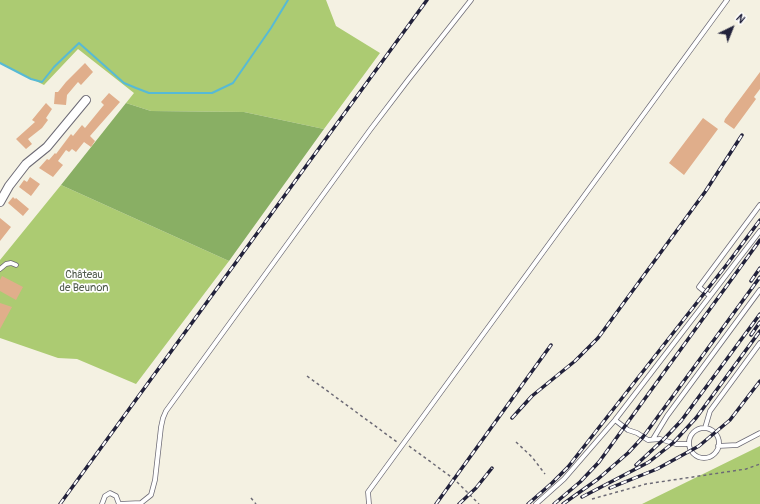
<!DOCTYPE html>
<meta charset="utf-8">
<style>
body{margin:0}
#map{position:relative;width:760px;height:504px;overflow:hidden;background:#f4f1e2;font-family:Pangolin,sans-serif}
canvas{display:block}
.north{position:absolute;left:712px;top:8px;width:40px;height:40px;-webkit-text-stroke:3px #fff;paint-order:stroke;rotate:43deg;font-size:11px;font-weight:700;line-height:16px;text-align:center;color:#22223b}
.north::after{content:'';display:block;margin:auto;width:14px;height:18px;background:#22223b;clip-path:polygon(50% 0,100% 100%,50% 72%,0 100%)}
</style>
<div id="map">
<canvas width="760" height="504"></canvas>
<div class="north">N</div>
</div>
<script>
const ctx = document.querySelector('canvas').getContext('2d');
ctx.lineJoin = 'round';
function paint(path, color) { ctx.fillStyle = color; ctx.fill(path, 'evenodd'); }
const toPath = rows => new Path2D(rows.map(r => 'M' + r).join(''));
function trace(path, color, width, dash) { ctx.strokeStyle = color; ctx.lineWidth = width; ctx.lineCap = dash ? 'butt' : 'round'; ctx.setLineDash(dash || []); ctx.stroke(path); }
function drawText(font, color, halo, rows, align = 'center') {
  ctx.font = font + ' Pangolin,sans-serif'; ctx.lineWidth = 3.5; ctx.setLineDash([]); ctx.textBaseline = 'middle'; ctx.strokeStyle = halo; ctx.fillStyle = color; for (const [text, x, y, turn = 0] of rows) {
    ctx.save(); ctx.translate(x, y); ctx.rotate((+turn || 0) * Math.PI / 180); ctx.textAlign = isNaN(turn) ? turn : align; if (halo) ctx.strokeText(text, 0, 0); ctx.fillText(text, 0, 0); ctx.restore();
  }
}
paint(toPath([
 [0,0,326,0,336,26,380,53,324,129,244,112,151,111,126,103,134,93,78,49,44,85,0,63],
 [61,185,229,261,136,384,77,359,58,358,0,338,0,260],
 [760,446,760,504,642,504]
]), '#accb72');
paint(toPath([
 [126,103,151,111,244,112,324,129,229,261,61,185]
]), '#89af64');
trace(toPath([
 [0,63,31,79,42,82,54,67,79,43,124,83,136,88,149,93,212,93,233,83,271,28,288,0]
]), '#57bad5', 2);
paint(toPath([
 [85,63,93,72,81,85,78,82,67,95,66,105,54,104,55,92,58,92,66,82],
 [760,72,760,89,754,97,756,99,734,129,724,122,725,119],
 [109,93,120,102,90,136,95,141,91,147,84,142,76,152,72,149,69,152,66,150,58,161,63,165,53,177,39,168,47,159,49,160,55,153,56,154,71,134,73,136,82,125,85,128,103,106,104,105,101,102],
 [46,103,52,109,46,118,48,120,42,128,28,139,32,144,26,149,16,139,35,122,32,120],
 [703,118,718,129,684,175,669,163],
 [30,177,40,184,31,196,19,187,24,180,27,182],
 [13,197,15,199,16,198,29,209,23,216,8,203],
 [0,218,11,227,0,241],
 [2,276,23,287,16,300,0,291,0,280],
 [0,303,12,307,0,329]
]), '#e0ae8b');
const lane = toPath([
 [0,269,6,264,11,263,16,265],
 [710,296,699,287,760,205],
 [615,420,628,430,637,433,648,440,660,439,676,444,689,444],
 [705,428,710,411,760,343],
 '689 443a15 15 0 1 1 30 0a15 15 0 1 1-30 0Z',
 [653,439,667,416,760,290],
 [718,446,737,445,760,433],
 [102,504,105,496,110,493,116,496,119,504],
 [119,504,141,503,151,495,155,480,161,427,163,418,166,411,370,130,408,80,471,0],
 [369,504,368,492,727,0],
 [536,504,564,479,615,420,760,231]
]);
const street = toPath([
 [0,202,9,186,26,164,47,147,86,100]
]);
trace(lane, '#6c6a75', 5.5);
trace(street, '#6c6a75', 10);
trace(toPath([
 [307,376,397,442],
 [516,442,532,457,545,474],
 [409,446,454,479,479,504],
 [251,498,256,504],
 [592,499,646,484,746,469,760,464]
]), '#6c6a75', 1.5, [3, 3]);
trace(lane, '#fff', 4);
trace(street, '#fff', 8);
const rail = toPath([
 [751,281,760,268],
 [751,335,760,322],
 [512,418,532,396,575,361,598,338,705,192,742,135],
 [636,465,664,439,681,421,760,314],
 [610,488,657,469,699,446,730,420,760,381],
 [582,497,649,462,673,443,696,418,760,331],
 [60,504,427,0],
 [436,504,551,345],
 [459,504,476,488,492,468],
 [528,504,552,483,568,467,728,263,760,220],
 [554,504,580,482,599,462,760,240],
 [563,504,598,479,628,453,643,437,760,277]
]);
trace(rail, '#22223b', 3.5);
trace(rail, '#fff', 2, [6]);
drawText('11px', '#525d4e', '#fff', [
 ["Château",84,275],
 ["de Beunon",84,288]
]);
</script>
